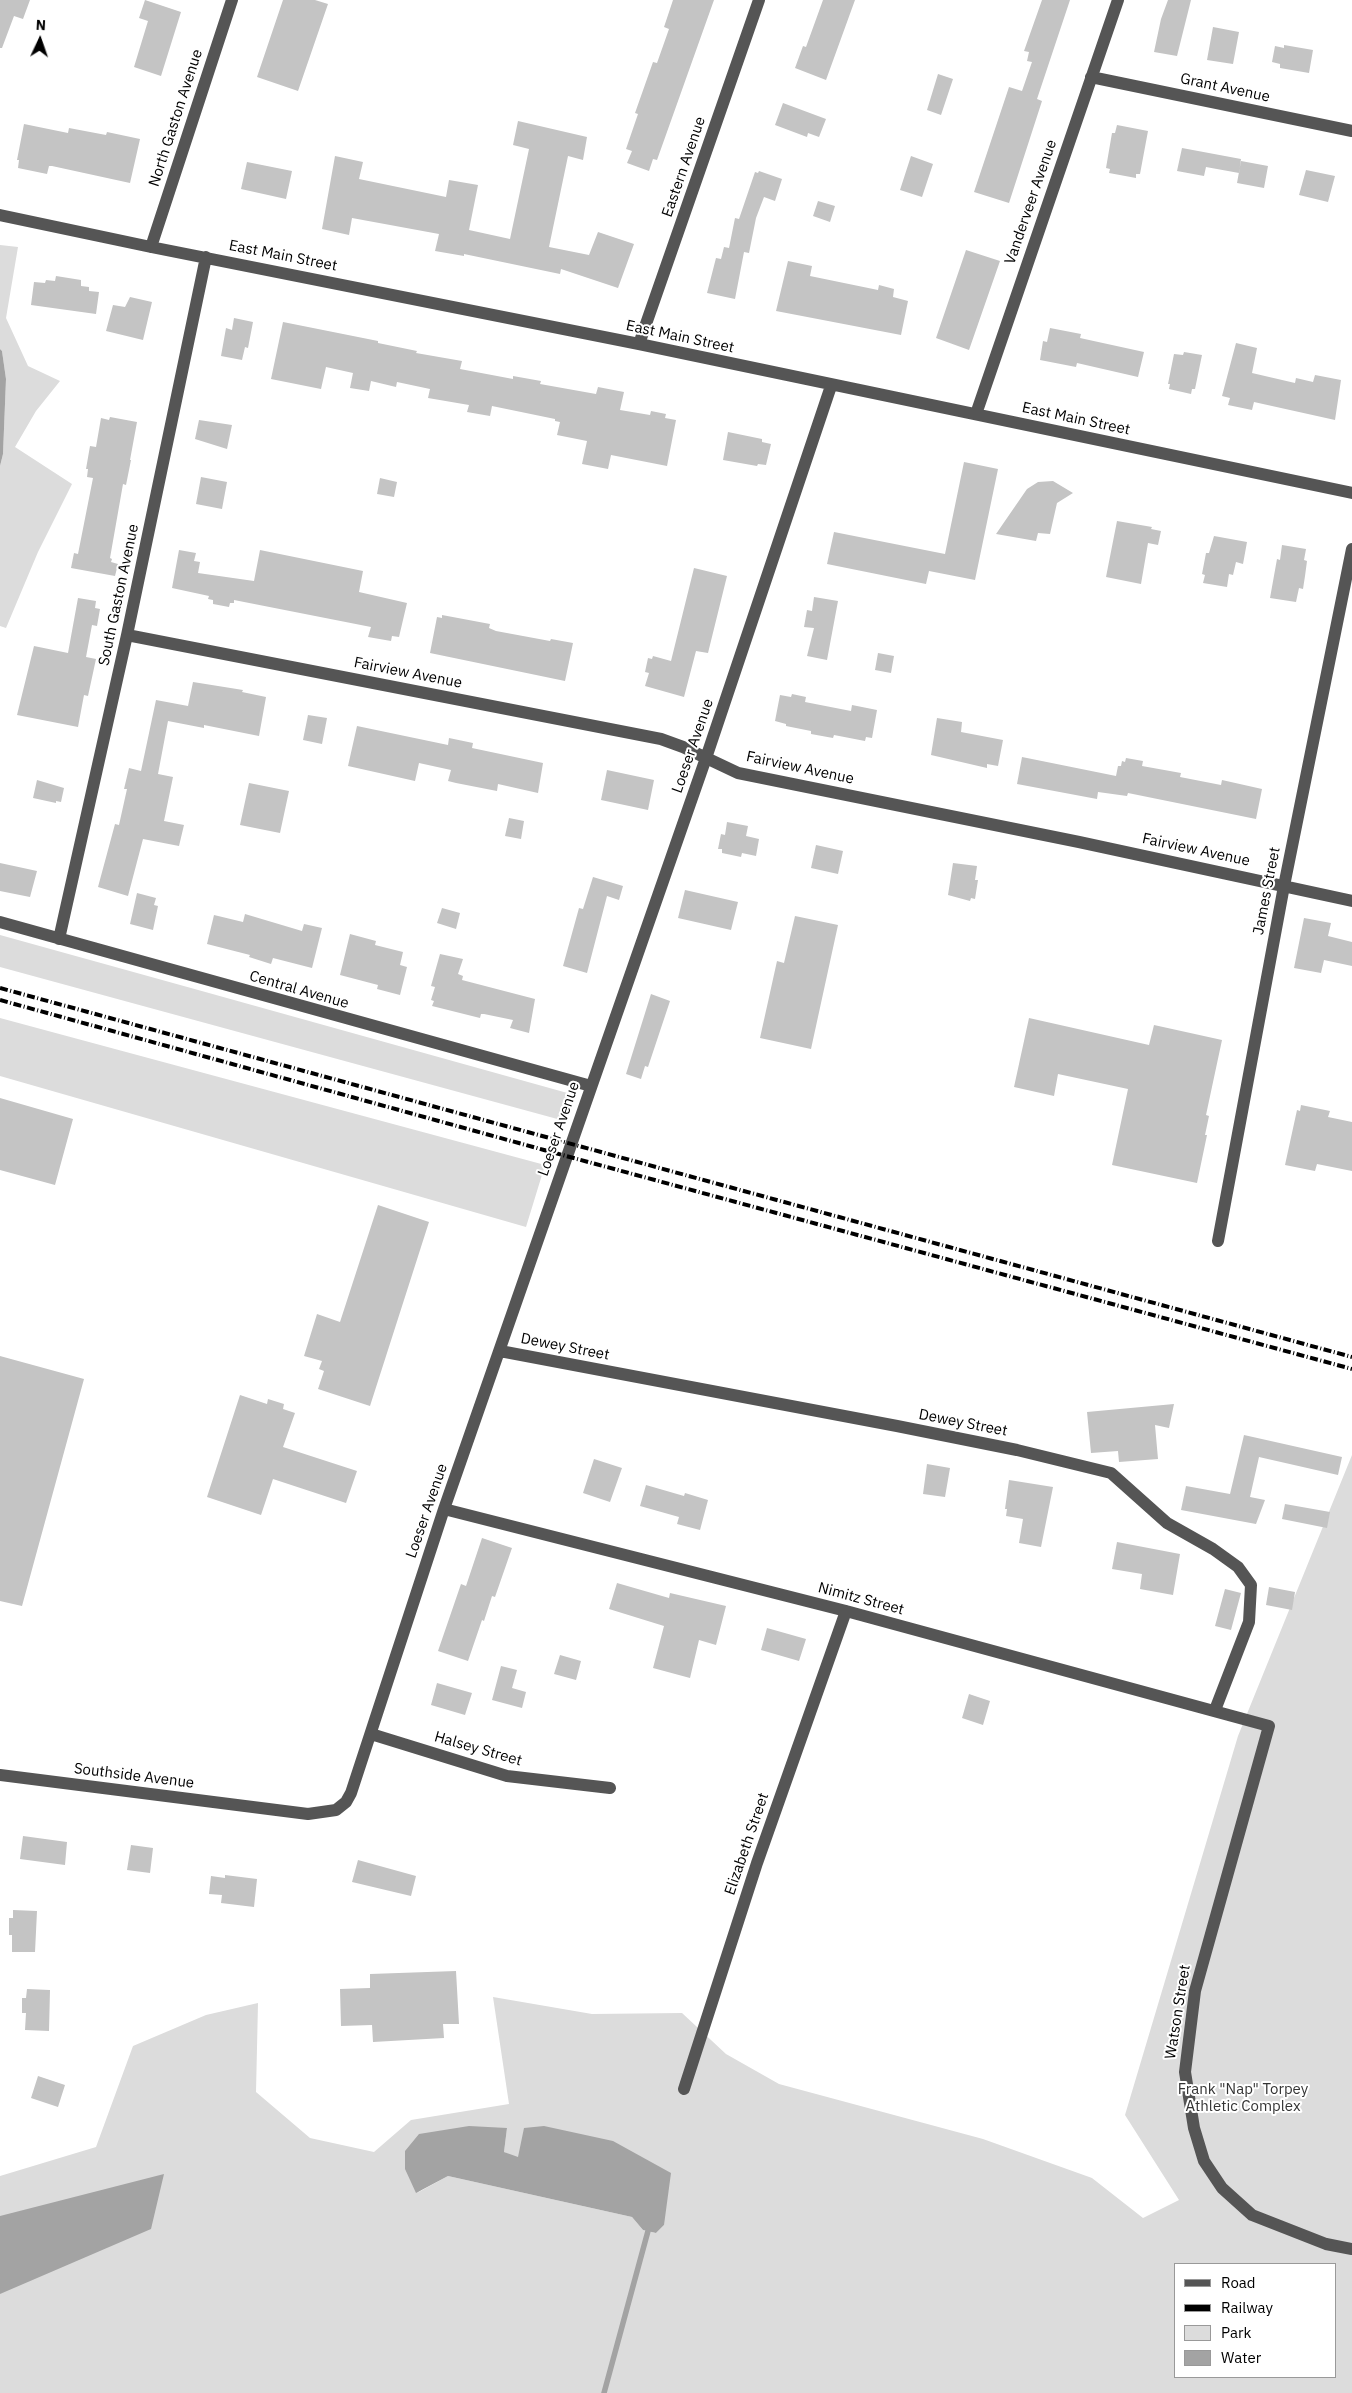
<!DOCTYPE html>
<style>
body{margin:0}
#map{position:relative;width:1352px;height:2393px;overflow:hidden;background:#fff;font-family:"IBM Plex Sans",sans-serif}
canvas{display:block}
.legend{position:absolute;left:1174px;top:2263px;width:162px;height:115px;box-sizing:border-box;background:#fff;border:1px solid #999;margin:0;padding:6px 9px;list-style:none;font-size:15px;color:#000}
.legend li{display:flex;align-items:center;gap:10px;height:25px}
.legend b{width:25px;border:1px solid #999}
.north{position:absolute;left:15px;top:15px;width:50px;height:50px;-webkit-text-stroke:4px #fff;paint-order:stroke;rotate:3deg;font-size:14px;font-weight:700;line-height:20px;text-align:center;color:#000}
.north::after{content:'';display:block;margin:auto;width:18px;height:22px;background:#000;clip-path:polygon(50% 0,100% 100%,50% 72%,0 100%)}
</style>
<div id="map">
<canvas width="1352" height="2393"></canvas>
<ul class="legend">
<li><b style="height:6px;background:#555"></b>Road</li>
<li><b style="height:6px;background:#000"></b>Railway</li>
<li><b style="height:14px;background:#dcdcdc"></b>Park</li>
<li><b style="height:14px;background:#a3a3a3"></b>Water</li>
</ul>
<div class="north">N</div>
</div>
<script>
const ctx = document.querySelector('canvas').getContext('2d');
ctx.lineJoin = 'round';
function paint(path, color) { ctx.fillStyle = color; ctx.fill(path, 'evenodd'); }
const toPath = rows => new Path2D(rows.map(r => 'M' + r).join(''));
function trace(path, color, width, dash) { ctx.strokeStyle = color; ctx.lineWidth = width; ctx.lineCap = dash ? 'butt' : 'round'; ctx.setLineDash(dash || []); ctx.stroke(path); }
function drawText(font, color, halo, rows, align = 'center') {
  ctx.font = font + ' "IBM Plex Sans",sans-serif'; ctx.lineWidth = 4; ctx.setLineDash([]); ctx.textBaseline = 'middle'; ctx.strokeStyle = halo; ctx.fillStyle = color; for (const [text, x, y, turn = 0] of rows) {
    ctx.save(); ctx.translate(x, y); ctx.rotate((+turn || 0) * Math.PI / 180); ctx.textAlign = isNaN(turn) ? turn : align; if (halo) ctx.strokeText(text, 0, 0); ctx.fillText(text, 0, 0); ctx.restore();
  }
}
paint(toPath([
 [0,245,18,247,6,318,28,366,60,381,36,411,15,447,72,484,38,552,6,628,0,626,0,466,3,454,6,379,2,351,0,349],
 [0,935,191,988,571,1094,561,1120,0,967],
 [0,1018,545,1165,526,1227,0,1076],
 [1352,1455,1352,2393,0,2393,0,2176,96,2147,133,2046,206,2015,258,2003,256,2092,310,2138,374,2152,411,2120,509,2104,493,1997,592,2014,682,2013,726,2054,779,2084,983,2139,1092,2178,1143,2218,1179,2200,1125,2115,1238,1736],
 [507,2128,504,2152,664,2225,656,2233,643,2230,632,2217,448,2176,417,2193],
 [1176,2264,1336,2264,1336,2377,1176,2377]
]), '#dcdcdc');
paint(toPath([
 [0,349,2,351,6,379,3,454,0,466],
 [469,2126,507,2128,504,2152,518,2157,524,2128,544,2126,613,2141,671,2173,664,2225,656,2233,643,2230,632,2217,448,2176,416,2193,405,2169,405,2151,419,2134],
 [164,2174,151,2229,0,2294,0,2216]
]), '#a3a3a3');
trace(toPath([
 [604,2393,648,2231]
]), '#a3a3a3', 5.5);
paint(toPath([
 [0,0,30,0,23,19,14,16,2,48,0,48],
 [145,0,181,12,161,76,134,67,148,21,139,18],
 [283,0,315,0,328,4,298,91,257,77],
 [673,0,714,0,657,160,653,159,649,171,627,163,632,151,626,149,638,114,635,113,653,62,657,63,669,29,664,27],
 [823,0,855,0,826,80,795,68,803,46,806,47],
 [1042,0,1070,0,1037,99,1042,101,1009,203,974,192,1009,87,1022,91,1032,62,1027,61,1029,52,1024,51],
 [1168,0,1191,0,1177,56,1154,52,1161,19],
 [1213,27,1239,32,1233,64,1207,60],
 [1284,45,1313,50,1309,73,1280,68,1280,64,1272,62,1275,46,1284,48],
 [938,74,953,79,941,115,927,110],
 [783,103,826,119,819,137,808,133,807,137,775,125],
 [518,121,587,137,583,160,568,156,549,247,589,255,598,232,634,244,618,288,561,269,560,274,464,254,464,256,435,251,439,234,352,218,349,235,322,229,335,156,363,162,359,179,446,197,449,180,478,185,469,230,510,239,529,149,513,145],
 [24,124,68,133,69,128,106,135,107,132,140,139,130,183,52,166,49,166,47,174,18,168,19,160,17,160],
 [1117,125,1148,131,1140,174,1136,174,1136,178,1109,173,1110,169,1106,168,1112,133,1115,133],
 [1182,148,1241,159,1239,173,1206,167,1204,176,1177,171],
 [911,156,933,164,922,197,900,190],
 [1241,161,1268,166,1264,188,1237,183],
 [247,162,292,171,286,199,241,189],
 [1306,170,1335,176,1328,202,1299,195],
 [759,171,782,179,775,201,764,197,756,218,749,253,744,252,735,299,707,293,716,258,721,259,724,247,729,248,735,218,739,219,755,172,758,173],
 [818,201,835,206,830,222,813,216],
 [966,250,1000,261,969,350,936,338],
 [788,261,812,266,810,276,878,290,879,285,894,289,893,297,908,301,901,335,776,311],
 [56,276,81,280,81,286,89,287,89,291,99,292,96,314,31,305,34,282,45,283,46,280,55,281],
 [130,297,152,302,143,340,106,331,113,305,125,307],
 [234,318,253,322,248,348,245,347,242,360,221,356,226,328,232,330],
 [283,322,378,341,378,343,417,351,416,353,462,361,460,369,513,379,513,376,541,381,540,384,596,394,598,387,624,392,620,410,650,415,651,411,666,414,665,418,676,420,667,466,611,455,608,469,582,464,587,441,557,435,560,422,555,421,555,419,492,406,490,416,467,412,469,405,428,398,430,389,397,382,396,387,371,381,369,391,350,388,353,373,326,367,321,389,271,379],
 [1050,328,1081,334,1080,338,1144,352,1138,377,1077,363,1076,367,1040,360,1043,341,1047,342],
 [1236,343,1257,348,1252,373,1295,383,1296,378,1313,382,1315,375,1341,380,1335,420,1254,402,1252,410,1228,405,1230,398,1222,396],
 [1184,352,1202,355,1195,389,1192,389,1191,394,1169,389,1170,384,1168,384,1174,354,1183,355],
 [110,417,137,422,130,460,131,460,126,485,123,484,110,558,112,559,111,562,118,564,115,576,71,568,74,553,78,554,93,478,87,477,88,469,86,469,90,446,96,447,101,418,109,420],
 [199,420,232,425,227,449,195,439],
 [728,432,762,439,762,442,771,444,766,465,758,464,757,466,723,460],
 [964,462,998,469,975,580,929,571,926,584,827,564,834,532,945,554],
 [201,477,227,482,222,509,196,504],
 [380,478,397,482,394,497,377,494],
 [1053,481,1073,493,1057,503,1050,534,1038,533,1036,541,996,534,1027,489,1038,482],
 [1117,521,1152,527,1151,529,1161,531,1158,545,1148,543,1141,584,1106,577],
 [1214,536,1247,542,1243,564,1236,562,1233,575,1229,574,1227,587,1203,583,1205,575,1202,574,1206,553,1209,553],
 [1282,545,1306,549,1304,560,1307,561,1305,576,1303,589,1299,588,1296,602,1270,598,1277,559,1280,560],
 [179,550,196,553,194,561,200,562,198,573,254,581,260,550,363,571,359,592,407,603,399,637,392,636,391,641,368,637,371,627,234,600,234,603,230,603,229,607,213,604,213,600,208,599,209,596,172,588],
 [694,568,727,576,708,653,696,651,684,697,645,686,649,673,645,672,648,658,652,659,653,656,671,661],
 [814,597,838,601,827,660,807,656,814,628,804,627,807,610,812,611],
 [78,598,96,601,95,608,100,609,97,626,92,625,86,657,96,659,88,696,84,695,78,727,17,715,34,646,68,653],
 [442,615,490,624,489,628,496,631,550,641,551,639,573,643,565,681,430,653,437,617,442,618],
 [878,653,894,656,891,673,875,670],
 [193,682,243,690,242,692,266,697,259,736,204,725,204,728,168,721,158,774,173,777,164,821,184,825,179,846,143,839,128,896,98,887,115,824,119,825,127,789,124,789,129,768,141,771,156,700,188,706],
 [792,694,806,697,805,702,851,711,852,705,877,710,872,738,866,737,865,741,834,735,833,738,811,734,811,731,786,726,786,724,775,721,780,695,791,697],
 [308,715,327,718,322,744,303,740],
 [937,718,962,722,961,732,1003,740,998,766,987,764,987,768,931,755],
 [357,726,448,745,449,738,473,743,472,748,543,763,538,793,498,784,497,791,456,783,448,781,451,770,419,763,415,781,348,766],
 [1022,757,1116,776,1118,766,1121,766,1122,761,1125,762,1126,758,1143,761,1142,766,1181,773,1180,777,1221,785,1222,780,1262,789,1256,819,1128,793,1127,796,1098,792,1097,799,1017,784],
 [607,770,654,780,648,810,601,800],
 [37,780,64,788,61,802,56,801,56,803,33,798],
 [249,783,289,791,280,833,240,825],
 [509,818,524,821,521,839,505,836],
 [727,822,748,826,746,836,759,839,756,856,742,853,741,857,722,853,722,849,718,849,721,834,725,835],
 [816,845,843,851,838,874,811,868],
 [0,863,37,871,30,897,0,891],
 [953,863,977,866,975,880,978,880,975,899,971,898,970,901,948,895],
 [593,877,623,886,619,900,607,896,587,973,563,966,579,908,583,909],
 [685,890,738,902,731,930,678,918],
 [137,893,156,898,154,905,158,906,153,930,130,924],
 [442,908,460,913,456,929,437,923],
 [245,914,302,931,304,924,322,928,312,968,273,958,271,964,249,957,250,955,207,944,214,915,243,922],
 [795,916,838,925,811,1049,760,1038,777,961,784,963],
 [1304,918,1331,923,1328,936,1352,942,1352,966,1324,960,1321,973,1294,968],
 [350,934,376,941,375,945,403,952,400,965,407,967,400,995,377,989,378,985,340,975],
 [440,954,463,959,458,974,463,976,462,980,535,999,529,1033,510,1028,513,1020,484,1014,481,1014,480,1018,432,1006,434,1001,431,1000,435,987,431,986],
 [651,994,670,1001,648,1067,645,1066,641,1079,626,1074],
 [1029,1018,1149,1045,1154,1025,1222,1040,1206,1115,1209,1116,1205,1135,1207,1135,1197,1183,1112,1165,1128,1089,1058,1074,1054,1096,1014,1087],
 [0,1098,73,1119,55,1185,0,1170],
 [1301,1105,1330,1111,1328,1117,1352,1122,1352,1171,1317,1164,1315,1171,1285,1165,1297,1110,1300,1111],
 [378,1205,429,1222,370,1406,318,1389,324,1371,319,1369,322,1361,304,1356,317,1314,340,1322],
 [0,1356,84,1379,22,1606,0,1601],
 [240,1395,267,1404,268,1399,284,1404,283,1409,295,1413,283,1447,357,1471,346,1503,273,1479,261,1515,207,1497],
 [1174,1404,1169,1428,1155,1425,1158,1459,1119,1462,1118,1451,1091,1453,1087,1412],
 [1244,1435,1342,1457,1338,1475,1259,1457,1250,1497,1265,1500,1256,1524,1181,1510,1186,1486,1230,1494],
 [594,1459,622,1468,610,1502,583,1493],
 [927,1464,950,1468,945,1497,923,1494],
 [1009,1480,1053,1487,1041,1547,1019,1543,1023,1519,1006,1516,1007,1509,1005,1509],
 [646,1485,684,1496,685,1493,708,1500,700,1530,677,1524,679,1517,640,1506],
 [1285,1504,1330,1512,1327,1528,1282,1519],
 [482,1538,512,1548,495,1597,492,1596,484,1621,482,1620,468,1661,438,1651,461,1584,466,1586],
 [1117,1542,1180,1554,1173,1595,1140,1589,1142,1574,1112,1569],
 [617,1583,669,1598,670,1593,726,1606,716,1645,699,1640,690,1678,653,1668,664,1626,609,1609],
 [1269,1587,1295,1592,1292,1610,1266,1605],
 [1225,1589,1241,1593,1231,1630,1215,1626],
 [767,1628,806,1639,799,1661,761,1650],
 [560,1655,581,1661,576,1680,554,1674],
 [501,1666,517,1670,512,1688,526,1692,522,1708,492,1700],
 [437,1683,472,1693,465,1715,431,1705],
 [969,1694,990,1701,983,1725,962,1718],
 [23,1836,67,1842,65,1865,20,1859],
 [131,1845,153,1848,150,1873,127,1870],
 [358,1860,416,1876,411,1896,352,1882],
 [225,1875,257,1879,254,1907,221,1903,222,1895,209,1894,211,1876,225,1878],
 [13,1910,37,1911,35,1952,12,1952,12,1935,9,1935,9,1918,13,1918],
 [456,1971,459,2024,443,2024,444,2038,373,2042,372,2025,341,2026,340,1989,370,1988,370,1974],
 [27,1989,50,1990,49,2031,25,2030,26,2013,22,2013,22,1998,26,1998],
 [38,2076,65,2085,58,2107,31,2098]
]), '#c4c4c4');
trace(toPath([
 [1091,77,1352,131],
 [0,215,151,247,639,344,1352,493],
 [151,247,232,0],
 [639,344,759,0],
 [976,414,1118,0],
 [127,635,661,739,683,747,738,773,1079,842,1352,901],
 [0,922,591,1086],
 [59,939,127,635,206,257],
 [1218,1241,1284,886,1352,549],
 [500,1351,897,1426,1017,1450,1111,1473,1167,1523,1213,1549,1238,1567,1251,1585,1249,1622,1215,1710],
 [444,1509,846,1611,1269,1726,1195,1991,1185,2072,1194,2128,1204,2161,1222,2188,1252,2215,1326,2244,1352,2249],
 [371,1734,507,1776,610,1788],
 [0,1775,308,1814,336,1810,346,1802,351,1793,444,1509,706,758,831,386],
 [684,2089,757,1863,846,1611]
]), '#555', 12);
trace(toPath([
 [0,988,1352,1357],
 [0,1000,544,1150,1352,1369]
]), '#000', 4, [8, 2.5, 1, 2.5]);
drawText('15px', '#000', '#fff', [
 ["Grant Avenue",1225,88,12],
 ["North Gaston Avenue",176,118,-72],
 ["Eastern Avenue",684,167,-71],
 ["Vanderveer Avenue",1031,202,-71],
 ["East Main Street",283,256,11],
 ["East Main Street",680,337,12],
 ["East Main Street",1076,419,12],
 ["South Gaston Avenue",119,595,-78],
 ["Fairview Avenue",408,673,11],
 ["Loeser Avenue",693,746,-71],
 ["Fairview Avenue",800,768,12],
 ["Fairview Avenue",1196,850,12],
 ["James Street",1267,891,-79],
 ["Central Avenue",299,990,16],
 ["Loeser Avenue",559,1129,-71],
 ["Dewey Street",565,1347,11],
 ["Dewey Street",963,1423,11],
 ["Loeser Avenue",427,1511,-71],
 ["Nimitz Street",861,1599,15],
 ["Halsey Street",478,1749,16],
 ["Southside Avenue",134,1776,7],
 ["Elizabeth Street",747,1844,-71],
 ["Watson Street",1178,2012,-81]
]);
drawText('15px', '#333', '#fff', [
 ["Frank \"Nap\" Torpey",1243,2090],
 ["Athletic Complex",1243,2107]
]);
</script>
